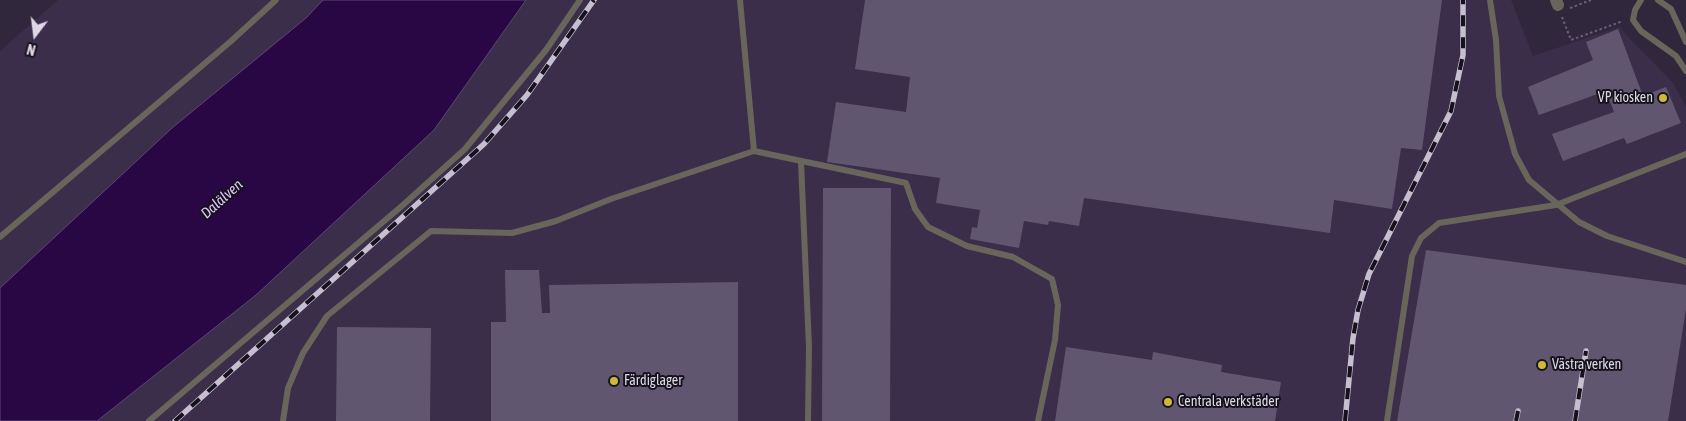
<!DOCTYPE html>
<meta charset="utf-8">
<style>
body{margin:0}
#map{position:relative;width:1686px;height:421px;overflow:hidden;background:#30273d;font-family:"Asap Condensed",sans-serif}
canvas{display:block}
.north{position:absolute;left:10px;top:10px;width:50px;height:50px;-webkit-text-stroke:4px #16121c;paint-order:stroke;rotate:195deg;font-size:14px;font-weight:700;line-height:20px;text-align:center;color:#ded8e7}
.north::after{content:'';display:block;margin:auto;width:18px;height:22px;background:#ded8e7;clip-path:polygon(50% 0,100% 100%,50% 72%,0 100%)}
</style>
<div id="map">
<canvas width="1686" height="421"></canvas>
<div class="north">N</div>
</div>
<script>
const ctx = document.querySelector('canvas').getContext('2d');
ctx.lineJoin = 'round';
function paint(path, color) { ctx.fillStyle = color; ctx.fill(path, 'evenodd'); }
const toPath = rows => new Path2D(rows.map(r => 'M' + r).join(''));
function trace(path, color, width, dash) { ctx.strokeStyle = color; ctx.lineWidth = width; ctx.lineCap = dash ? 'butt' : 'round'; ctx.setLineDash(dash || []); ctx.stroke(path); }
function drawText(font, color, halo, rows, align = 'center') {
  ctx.font = font + ' "Asap Condensed",sans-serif'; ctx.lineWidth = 4; ctx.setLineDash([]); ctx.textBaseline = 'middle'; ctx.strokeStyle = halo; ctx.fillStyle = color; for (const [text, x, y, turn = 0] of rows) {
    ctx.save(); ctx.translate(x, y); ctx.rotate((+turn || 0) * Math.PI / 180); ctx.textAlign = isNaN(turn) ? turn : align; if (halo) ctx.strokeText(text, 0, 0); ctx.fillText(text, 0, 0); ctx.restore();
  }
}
paint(toPath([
 [58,0,1511,0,1533,56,1619,27,1673,83,1686,107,1686,421,0,421,0,51]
]), '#3b2e4b');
const water = toPath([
 [323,0,526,0,434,130,256,295,97,421,0,421,0,288,172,128,306,18,323,0]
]);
paint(water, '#290744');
trace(water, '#5f4675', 1);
paint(toPath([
 [865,0,1442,0,1422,150,1401,148,1392,209,1334,200,1330,233,1084,198,1079,226,1049,221,1048,225,1024,221,1019,248,970,239,972,227,977,228,980,210,936,203,940,178,827,162,836,102,906,112,910,77,855,69],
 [1618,29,1643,96,1666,87,1681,123,1627,144,1624,138,1563,161,1552,134,1614,112,1606,91,1539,115,1528,87,1593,60,1586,42],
 [823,188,891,188,890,421,822,421],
 [1426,250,1686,285,1686,309,1668,421,1397,421],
 [505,270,539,270,542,313,550,313,549,285,738,282,738,421,491,421,491,322,506,322],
 [337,327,431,328,430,421,336,421],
 [1066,347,1152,360,1153,352,1222,365,1221,372,1281,382,1275,421,1055,421]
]), '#615670');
trace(toPath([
 [1570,8,1591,0],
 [1562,17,1571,40,1623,21]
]), '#686074', 2, [2.5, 2.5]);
trace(toPath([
 [740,0,754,151,906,183,915,209,928,227,967,246,1013,257,1052,279,1058,305,1055,340,1038,421],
 [1490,0,1496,40,1499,96,1515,154,1529,180,1579,222,1607,236,1686,262],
 [1641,0,1635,10,1633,20,1641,31,1676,56,1686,71],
 [1658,0,1671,9,1686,42],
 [801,162,809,347,808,421],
 [0,237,230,42,276,0],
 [149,421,403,205,465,149,546,50,580,0],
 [283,421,288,388,303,353,327,316,431,231,512,233,556,221,611,199,754,151],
 [1387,421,1412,256,1421,238,1439,223,1556,205,1686,154]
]), '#68665a', 6);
trace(toPath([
 [1556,0,1558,5]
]), '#68665a', 12);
const rail = toPath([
 [175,421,484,144,527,95,594,0],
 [1345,421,1353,338,1358,310,1369,274,1451,111,1463,55,1463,0],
 [1516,421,1518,411],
 [1575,421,1586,351]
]);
trace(rail, '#c5bfcf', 5.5);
trace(rail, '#16121c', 4, [11]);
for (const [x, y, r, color] of [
 [1663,98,5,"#cfb837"],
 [1542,365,5,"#cfb837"],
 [614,381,5,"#cfb837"],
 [1168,402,5,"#cfb837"]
]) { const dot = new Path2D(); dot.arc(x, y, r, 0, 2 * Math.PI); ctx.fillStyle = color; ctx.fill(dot); trace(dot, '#16121c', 2); }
drawText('14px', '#ded8e7', '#16121c', [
 ["VP kiosken",1653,98,"right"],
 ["Västra verken",1552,365],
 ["Färdiglager",624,381],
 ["Centrala verkstäder",1178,402]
], 'left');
drawText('italic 15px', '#dec6ff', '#16121c', [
 ["Dalälven",222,199,-42]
]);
</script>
